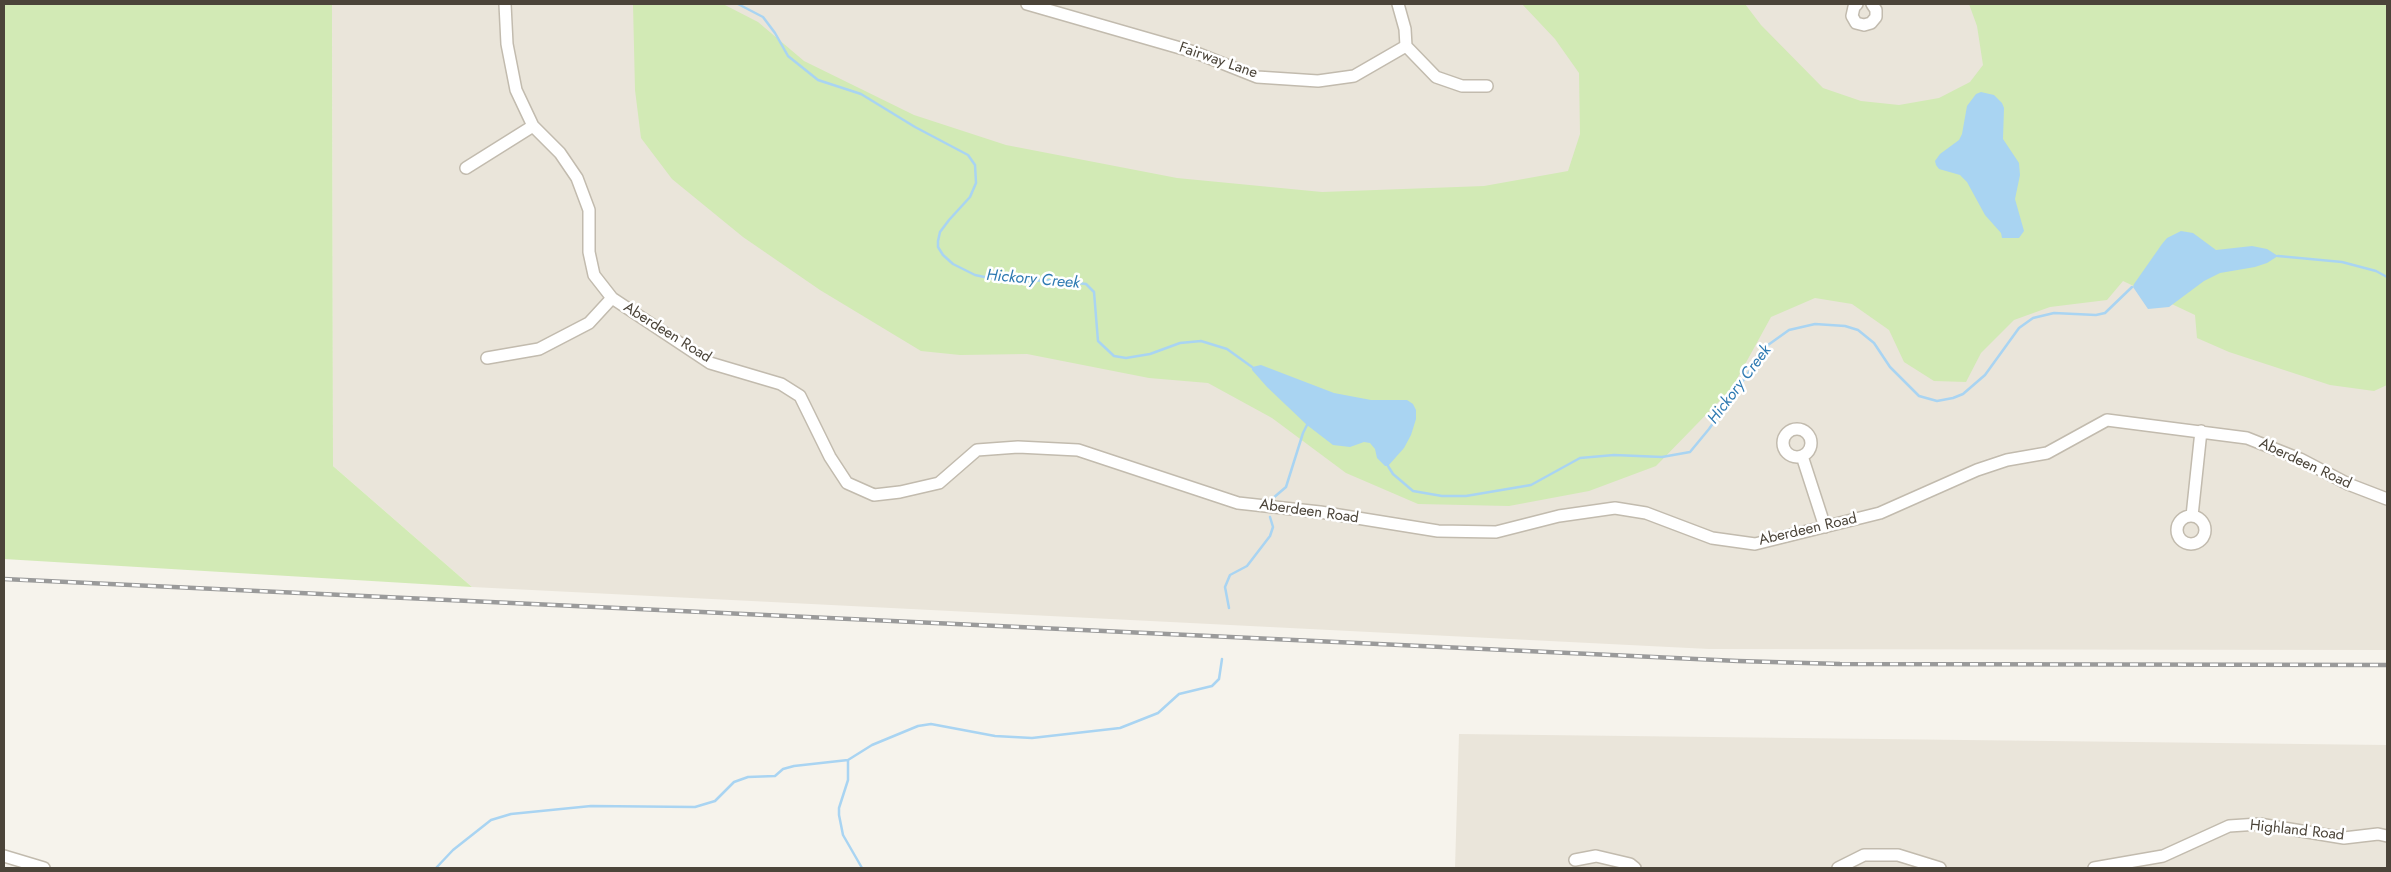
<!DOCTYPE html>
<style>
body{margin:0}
#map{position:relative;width:2391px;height:872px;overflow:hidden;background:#f6f3ec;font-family:Jost,sans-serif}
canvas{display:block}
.frame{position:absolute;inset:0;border:5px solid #4b4439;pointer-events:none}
</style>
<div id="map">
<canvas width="2391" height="872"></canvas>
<div class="frame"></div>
</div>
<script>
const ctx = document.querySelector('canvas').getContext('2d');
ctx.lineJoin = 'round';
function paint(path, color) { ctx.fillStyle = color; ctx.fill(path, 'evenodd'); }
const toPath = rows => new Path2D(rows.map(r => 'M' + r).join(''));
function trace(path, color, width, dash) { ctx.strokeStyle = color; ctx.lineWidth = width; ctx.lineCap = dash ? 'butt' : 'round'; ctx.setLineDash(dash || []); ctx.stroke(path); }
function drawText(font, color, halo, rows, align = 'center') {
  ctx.font = font + ' Jost,sans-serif'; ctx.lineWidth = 5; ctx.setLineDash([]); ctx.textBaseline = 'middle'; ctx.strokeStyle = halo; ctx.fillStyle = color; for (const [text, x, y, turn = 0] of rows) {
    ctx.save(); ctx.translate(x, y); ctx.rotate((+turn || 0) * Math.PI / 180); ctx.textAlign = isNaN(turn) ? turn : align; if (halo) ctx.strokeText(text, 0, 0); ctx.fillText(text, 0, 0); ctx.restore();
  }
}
paint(toPath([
 [332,4,2387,4,2387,650,1709,649,472,587,333,466],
 [1459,734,2387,745,2387,868,1455,868]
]), '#eae5da');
paint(toPath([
 [4,4,332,4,333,466,472,587,4,559],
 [633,4,723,4,758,22,804,61,914,115,1006,145,1177,178,1322,192,1484,186,1568,171,1580,134,1579,73,1555,39,1522,4,1745,4,1761,25,1823,88,1861,101,1899,105,1939,98,1970,82,1983,65,1977,26,1969,4,2387,4,2387,385,2374,391,2330,385,2229,352,2197,338,2195,315,2123,281,2107,300,2050,307,2014,320,1981,353,1966,382,1934,381,1904,362,1889,330,1852,304,1815,298,1771,317,1732,388,1656,466,1589,491,1509,506,1418,504,1346,473,1272,418,1208,383,1149,378,1027,354,960,355,921,351,820,290,743,237,672,179,641,138,635,90]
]), '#d2eab5');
paint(toPath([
 [1981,92,1994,95,2002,103,2004,108,2003,139,2019,163,2020,175,2015,199,2024,231,2019,238,2002,238,2001,233,1985,215,1967,182,1960,175,1939,169,1936,165,1935,161,1940,154,1959,140,1962,134,1967,106,1976,94],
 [2181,231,2193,233,2216,250,2252,246,2267,249,2278,256,2267,263,2255,267,2220,273,2204,281,2169,307,2148,309,2133,287,2134,284,2162,244,2167,238],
 [1261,365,1334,393,1371,400,1407,400,1413,404,1416,410,1416,419,1411,435,1404,448,1388,466,1385,466,1377,458,1375,449,1370,443,1364,442,1350,447,1333,445,1307,425,1267,387,1252,370,1252,367]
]), '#a9d4f2');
trace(toPath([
 [738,4,763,17,775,33,788,56,818,80,861,94,915,127,968,155,975,165,976,183,970,197,949,220,940,232,938,241,938,247,943,255,953,264,975,275,1008,282,1051,280,1086,284,1094,292,1098,341,1114,356,1126,358,1150,354,1180,343,1201,341,1227,349,1252,367],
 [2278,256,2342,262,2376,271,2387,277],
 [1388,466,1393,474,1413,491,1442,496,1466,496,1531,485,1580,458,1614,455,1662,457,1690,452,1709,429,1768,345,1789,330,1815,324,1845,326,1858,330,1874,343,1890,367,1919,396,1937,401,1953,398,1963,394,1985,375,2019,328,2033,318,2054,313,2096,315,2105,313,2132,287],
 [1272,499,1286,487,1303,433,1307,425],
 [1229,608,1225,587,1230,575,1247,566,1270,536,1273,527,1270,517],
 [848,760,848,780,839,808,839,815,843,835,862,868],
 [436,868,453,850,491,820,511,814,591,806,695,807,715,801,734,782,748,777,775,776,783,769,794,766,848,760,872,745,918,726,931,724,995,736,1032,738,1120,728,1158,713,1179,694,1212,686,1219,679,1222,659]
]), '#a9d4f2', 2.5);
const street = toPath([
 [505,4,507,44,516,90,533,126,560,153,577,178,589,210,589,252,594,275,612,298,710,363,781,384,800,396,830,457,847,483,874,495,900,492,939,483,977,450,1018,447,1078,450,1238,503,1320,512,1438,531,1496,532,1559,516,1615,508,1646,513,1712,538,1755,544,1880,513,1977,470,2007,460,2047,453,2107,420,2247,438,2300,459,2348,484,2387,499],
 [1027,4,1194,52,1257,77,1318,81,1354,76,1406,46],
 [1398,4,1405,29,1406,46],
 [1857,4,1854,7,1852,16,1856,23,1864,25,1871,23,1876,17,1876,10,1872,4],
 [1406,46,1436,77,1462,86,1487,86],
 [466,168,533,126],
 [487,358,539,349,589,323,612,298],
 '1783 443a14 14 0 1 1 28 0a14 14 0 1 1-28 0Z',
 [1802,456,1825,527],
 [2192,516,2201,431],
 '2177 530a14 14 0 1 1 28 0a14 14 0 1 1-28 0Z',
 [4,856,44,868],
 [1575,860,1596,856,1630,864,1635,868],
 [1838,868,1864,855,1898,855,1940,868],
 [2094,868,2163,856,2229,826,2259,824,2344,838,2378,834,2387,836]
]);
trace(street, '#c2bbae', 14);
trace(street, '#fff', 11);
const rail = toPath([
 [4,579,1738,661,1840,664,2387,665]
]);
trace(rail, '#9a9a9a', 4.5);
trace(rail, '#fff', 2.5, [8]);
drawText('15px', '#4b4439', '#fff', [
 ["Fairway Lane",1218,61,19],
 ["Aberdeen Road",667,333,32],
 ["Aberdeen Road",2305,464,25],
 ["Aberdeen Road",1309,512,8],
 ["Aberdeen Road",1808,530,-13],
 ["Highland Road",2297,831,6]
]);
drawText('italic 16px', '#2e7ab2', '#fff', [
 ["Hickory Creek",1033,280,5],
 ["Hickory Creek",1740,385,-53]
]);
</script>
